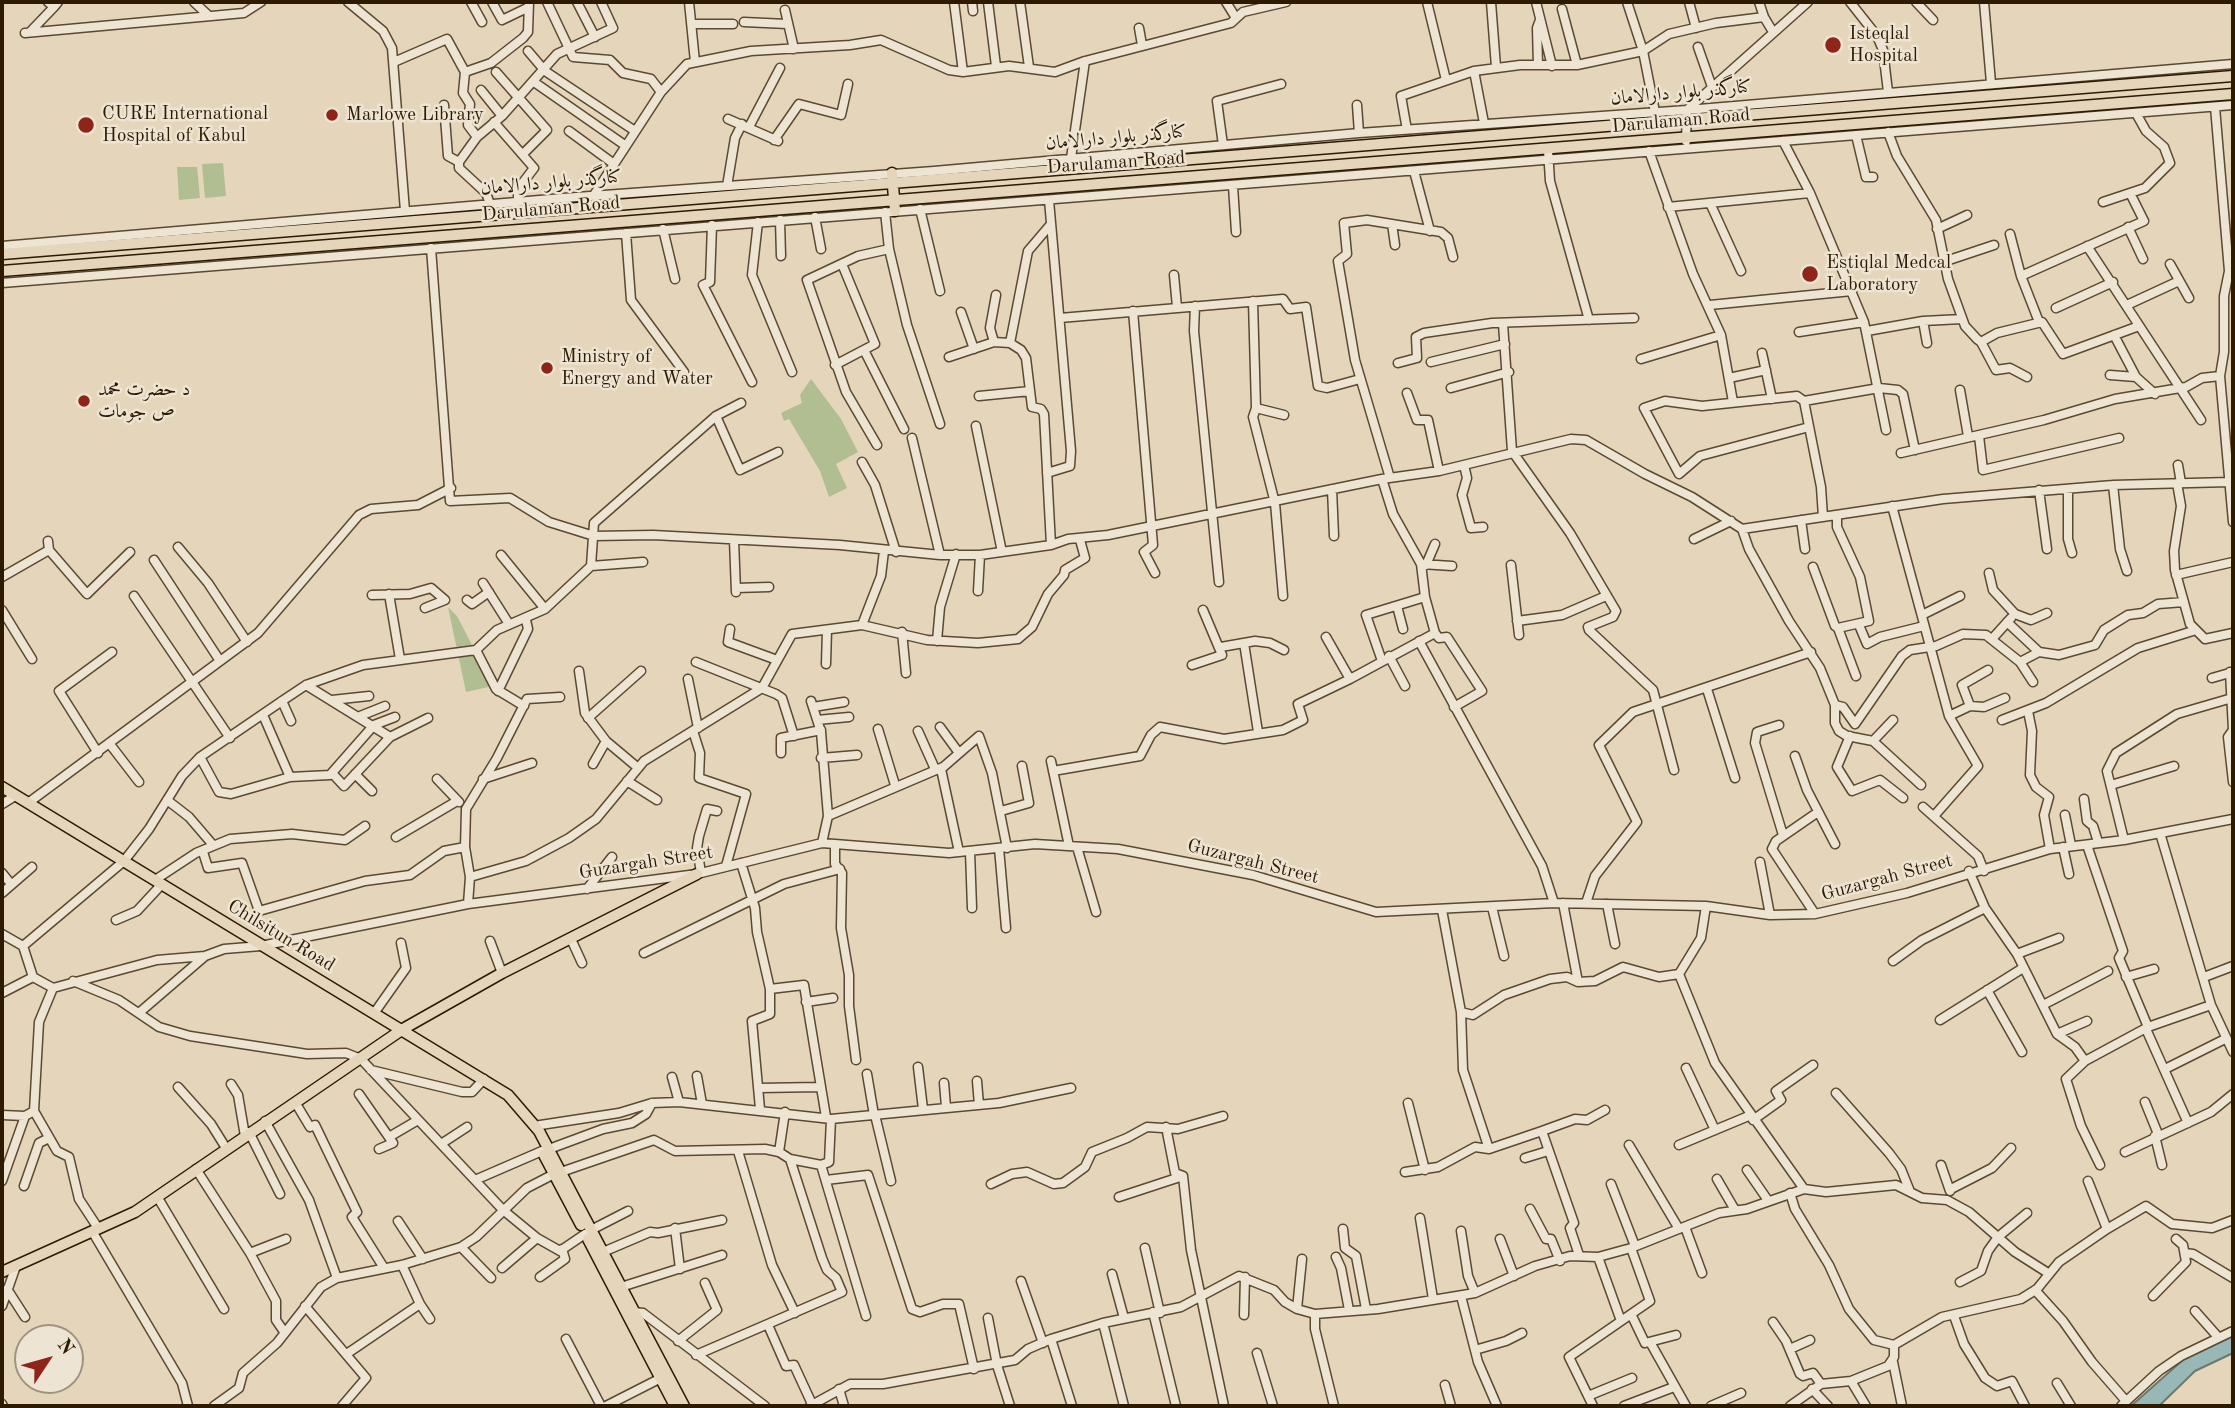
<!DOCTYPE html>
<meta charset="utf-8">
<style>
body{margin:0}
#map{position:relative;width:2235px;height:1408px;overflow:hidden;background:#e5d5bb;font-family:"Old Standard TT",serif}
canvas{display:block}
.frame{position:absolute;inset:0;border:4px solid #2d1a01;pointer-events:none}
.north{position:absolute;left:14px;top:1324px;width:70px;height:70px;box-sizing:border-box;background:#eee4d3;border:2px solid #a1937f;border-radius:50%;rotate:54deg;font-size:19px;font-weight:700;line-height:28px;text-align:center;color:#2d1a01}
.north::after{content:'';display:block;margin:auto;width:24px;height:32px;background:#8f2418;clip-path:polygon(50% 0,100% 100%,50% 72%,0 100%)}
</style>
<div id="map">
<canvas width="2235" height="1408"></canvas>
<div class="frame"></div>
<div class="north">N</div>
</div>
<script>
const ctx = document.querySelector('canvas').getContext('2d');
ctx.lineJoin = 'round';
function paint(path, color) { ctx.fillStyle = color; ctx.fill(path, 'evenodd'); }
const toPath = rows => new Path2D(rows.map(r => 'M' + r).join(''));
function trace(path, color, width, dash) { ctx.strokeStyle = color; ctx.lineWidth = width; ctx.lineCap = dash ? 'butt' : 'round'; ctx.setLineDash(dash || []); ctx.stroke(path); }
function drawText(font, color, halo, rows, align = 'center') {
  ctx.font = font + ' "Old Standard TT",Amiri,serif'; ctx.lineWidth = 5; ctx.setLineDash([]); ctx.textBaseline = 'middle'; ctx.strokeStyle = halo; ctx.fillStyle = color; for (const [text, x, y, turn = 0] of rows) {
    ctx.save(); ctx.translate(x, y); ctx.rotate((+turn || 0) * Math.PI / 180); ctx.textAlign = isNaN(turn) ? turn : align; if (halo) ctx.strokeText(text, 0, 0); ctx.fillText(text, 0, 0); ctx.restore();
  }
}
paint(toPath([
 [223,163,226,196,205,198,202,164],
 [177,167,197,167,200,198,179,200],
 [811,379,841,419,858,452,836,464,847,488,829,497,820,471,789,419,784,421,781,413,802,403,800,395],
 [448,607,457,616,493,686,466,692]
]), '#b1be92');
const water = toPath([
 [2233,1335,2233,1353,2195,1371,2159,1406,2131,1406,2184,1359,2233,1335]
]);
paint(water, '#98b7b7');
trace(water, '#6d786e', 2);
const minor = toPath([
 [48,2,54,7,58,2],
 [194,2,209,16],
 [348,2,383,31,392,48,405,211],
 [471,2,482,22],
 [492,2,502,20,527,8],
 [547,2,573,57,610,60,623,73,651,79,661,92],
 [577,2,595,37],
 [689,2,695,62],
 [954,2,963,72],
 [972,2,973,11],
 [988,2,996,66],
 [1020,2,1029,67],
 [1226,2,1236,18],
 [1427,2,1446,80],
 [1491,2,1496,67],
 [1536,2,1552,66],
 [1627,2,1643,51,1655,112],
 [1689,2,1696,28],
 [1759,2,1764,17,1773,32],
 [1850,2,1877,36,1883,50,1888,92],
 [1916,2,1933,20],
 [1984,2,1991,83],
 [1562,9,1577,65],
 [785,10,794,49],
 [744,22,787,24],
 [693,24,733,24],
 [1139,28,1142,45],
 [30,32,54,7],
 [25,33,244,13,261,2],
 [1698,47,1712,87],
 [528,51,545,71,635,131],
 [394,62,447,39,465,72,463,93,470,104,468,125,477,137],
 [1538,65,1537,28,1540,20],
 [1474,71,1484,123],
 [465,72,491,63,523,38,528,32,529,2],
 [496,72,547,130,523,154],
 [534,82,626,146],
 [481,90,502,116],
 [444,105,448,156,459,162,459,168,486,193,490,204],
 [1357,105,1359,133],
 [2215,107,2229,271,2224,296,2224,352,2220,376,2233,522],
 [728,119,778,141],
 [494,122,534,168,518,189,518,201],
 [749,127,780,68],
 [1407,130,1401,96,1474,71,1520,65,1577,65,1643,51,1669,34,1716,23,1764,17],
 [569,131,614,164],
 [1888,132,1897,156,1936,220,1948,279,1965,326,1977,339,1981,342,1997,333,2042,322,2063,354,2139,326],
 [1856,135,1866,177,1873,177],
 [774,140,799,104,841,115,848,84],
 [1686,141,1687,110,1808,2],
 [1783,141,1810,193,1864,322,1886,430],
 [1223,145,1217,101,1281,84],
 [1548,150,1550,181,1589,320],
 [1649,151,1693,274,1721,335,1733,402],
 [1071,158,1085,61],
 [459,162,477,137,502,116,557,54,613,28,601,2],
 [1414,171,1430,231],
 [727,186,735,138,742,124],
 [1233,186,1236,232],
 [594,195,661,92,687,64,751,51,850,45,881,40,949,70,963,72,1009,66,1055,72,1085,61,1231,23,1243,12,1286,2],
 [2103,202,2145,188,2170,163,2164,147,2146,131,2137,115],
 [1710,203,1741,271],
 [1668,207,1810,193],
 [920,209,940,291],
 [885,212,889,249,907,325,940,424],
 [815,217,821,249],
 [780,220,781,256],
 [758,222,752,275,792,372],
 [1392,224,1395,245],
 [712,225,710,282,703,285,752,382],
 [2128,227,2143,259],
 [663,229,675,279],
 [1937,229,1967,215],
 [626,233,631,300,684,372],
 [2010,234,2021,276,2039,322],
 [2,246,563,198,934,171,1359,133,1687,110,2233,64],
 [2087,246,2201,420],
 [431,248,450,501,510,498,549,522,594,536,653,535,840,545,940,555,980,555,1051,545,1068,539,1108,535,1382,479,1439,471,1571,439,1586,440,1645,474,1692,497,1742,529,1749,549,1789,621,1820,668,1835,705,1835,723,1839,731,1847,736,1873,741,1921,785],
 [1943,262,1994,245],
 [2170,264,2189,298],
 [1174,275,1177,307],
 [2021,276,2144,221,2130,193],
 [2,283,2233,105],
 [1253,301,1256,408,1253,417,1275,503,1283,596],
 [1710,305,1852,291],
 [2127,305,2179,281],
 [1195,306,1194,331,1219,582],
 [2056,308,2113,282],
 [1133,311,1153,545,1144,552,1155,573],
 [961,312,974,349],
 [1060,318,1283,299,1290,309,1306,307,1318,386,1327,388,1360,379],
 [1923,321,1927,343],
 [1503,324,1512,451,1570,533,1616,611,1613,617,1588,627,1589,630,1653,690,1674,770],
 [1867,331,1923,321,1962,319],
 [1799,332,1864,322],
 [2114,335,2136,377,2155,394],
 [994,342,990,328,996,295],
 [1981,342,1996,370,2010,368,2027,377],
 [1010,343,1028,251,1051,224],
 [864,350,904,429],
 [1762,353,1772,399],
 [949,357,994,342,1010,343,1021,350,1026,358,1032,407,1041,409,1044,414,1051,545],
 [1641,359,1721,335],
 [1431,362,1505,344],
 [1398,363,1417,358,1416,337,1424,333,1492,323,1634,318],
 [835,365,875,344,842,264],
 [2110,375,2136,377],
 [1729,378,1766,370],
 [1451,388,1509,372],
 [1960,390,1968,436],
 [1407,393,1417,420,1428,420,1439,471],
 [979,396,1030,391],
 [1804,401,1821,487,1823,517],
 [1256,408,1284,415],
 [716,416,740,470,778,452],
 [976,426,1002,552],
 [1809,427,1700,456,1679,474,1644,408,1665,401,1702,406,1797,396,1804,401,1879,388,1898,390,1903,394,1915,450],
 [1979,436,1983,470,2119,438],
 [912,438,940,555],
 [877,445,846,392,807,280,858,256,889,249],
 [1901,453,2044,420,2115,399,2186,387,2202,378,2220,376],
 [862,462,875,485,896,552],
 [1464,465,1467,478,1462,495,1471,528,1483,527],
 [2178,465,2181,483],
 [1047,473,1070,466,1071,451,1049,200],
 [1390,478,1355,360,1338,261,1347,254,1344,223,1367,220,1441,232,1448,238,1453,257],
 [1382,479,1393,514,1421,564,1425,597,1435,633,1439,638,1447,637,1482,691,1454,707],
 [2177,483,2181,506,2174,551,2175,570,2190,624,2205,639,2233,633],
 [2113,485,2120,549,2127,571],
 [1332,489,1334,536],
 [2039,490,2047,549],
 [2068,490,2068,539,2072,553],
 [1892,506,1949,716,1978,766,1934,816],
 [1801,520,1805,549],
 [1742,529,1943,499,2113,485,2229,482],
 [1694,539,1731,521],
 [734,540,736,592],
 [48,541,49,550,87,594,130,552],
 [178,547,208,583,247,642],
 [501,555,545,609],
 [154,560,220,661],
 [1421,564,1452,566],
 [1426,565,1435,544],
 [1511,565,1519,635],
 [591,566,643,562],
 [1813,567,1835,626,1838,628,1869,621,1860,577,1837,527,1837,515],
 [1989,573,1993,590,2015,614,2031,620,2047,613],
 [2176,575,2233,562],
 [2,577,49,550],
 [483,583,509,624],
 [736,588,769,587],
 [978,591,980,555],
 [389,594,400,659],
 [372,595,410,594,431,588,445,600,425,608],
 [134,596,230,738],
 [467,600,472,604,489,592],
 [1397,606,1403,629],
 [2,610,32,659],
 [1922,615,1960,596],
 [1517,621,1562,615,1606,596],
 [2007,622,2039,652,2059,655,2095,645,2104,630,2128,615,2143,613,2158,604,2184,602],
 [862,625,927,640,978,643,1018,639,1032,627,1048,594,1064,575,1065,570,1085,558,1080,540],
 [1859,625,1867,644,1880,637,1924,626],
 [1838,628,1856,676],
 [730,629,728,642,777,660],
 [902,632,906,673],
 [1326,637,1350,679,1435,633],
 [1992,639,2011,618],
 [937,641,940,607,956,554],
 [1419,641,1542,866,1554,903],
 [1244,643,1258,732],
 [1221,647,1255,641,1270,643,1284,650],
 [476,650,496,689,524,706],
 [1389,656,1405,686],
 [1382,661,1366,615,1425,597],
 [696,662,776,694,782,698,794,736],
 [2020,662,2033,682],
 [826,664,827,630],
 [1192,665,1222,655,1203,610],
 [579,671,585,713,606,741,637,767],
 [2230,672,2233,730,2228,737,2233,782],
 [2212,678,2233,672],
 [688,679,698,728],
 [306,685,390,737],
 [1707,689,1735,778],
 [498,691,528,629,526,620],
 [332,700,369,696],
 [282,701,291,721],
 [811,701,821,732,828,816,822,843],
 [1835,705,1843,707,1855,724,1902,656,1910,650,1936,646,1963,634,1986,635,2020,662,2039,652],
 [1970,706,1984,707,2005,698],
 [813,707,844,702],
 [2028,711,2032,731,2030,775,2036,787,2049,797,2044,815,2050,849],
 [263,715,290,777],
 [360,716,385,706],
 [1949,716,1970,706,1962,685,1988,670],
 [588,718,641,671],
 [817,720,849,717],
 [2002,720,2046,703,2138,648,2196,630],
 [1779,725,1757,732,1755,743,1783,835],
 [940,727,959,753],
 [878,729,895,785],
 [693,731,700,753,699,778,746,794,726,866],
 [918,731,935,769],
 [1850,736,1837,767,1852,791,1880,780,1903,798],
 [1873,741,1893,720],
 [109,743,139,782],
 [98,753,59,691,112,652],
 [781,753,781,738,821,730],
 [1795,756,1807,790,1835,844],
 [200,757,219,792,231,794,290,777,330,775,374,725,395,717],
 [821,758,857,755],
 [1051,761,1069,846],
 [593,764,606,741],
 [1053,771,1140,756,1151,735,1160,727,1224,739,1283,730,1303,720,1298,704,1350,679],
 [332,773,344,786,390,737,428,718],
 [355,774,372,791],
 [437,779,459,802],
 [483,779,532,763],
 [627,781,657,800],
 [2111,785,2174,766],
 [2084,799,2087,821,2093,826,2098,842],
 [167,800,189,817,213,845],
 [28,803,258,633,359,515,371,509,418,505,451,488],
 [2,804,15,796],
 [1923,807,1978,856,1984,871],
 [1001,811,1029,803,1022,766],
 [2065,815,2071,845],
 [828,816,943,767],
 [2160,833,2211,1005,2233,1052],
 [396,837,457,801],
 [2124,840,2107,771,2116,753,2177,714,2232,698],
 [2087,845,2123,951,2119,958,2148,1027],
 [835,846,835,864,842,873,841,928,849,975,849,1006,856,1060],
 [1077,847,1096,912],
 [2063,847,2069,874],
 [999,848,1006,928],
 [970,851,972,908],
 [203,852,208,868,242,863,259,911,365,881,410,875,444,851,465,847],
 [959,852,941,769,979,736,992,773,1007,848],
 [1760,862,1770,915],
 [741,863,755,908,757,932,770,989,770,1014,752,1021,760,1109],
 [1969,871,1985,908,2017,954,2057,1034,2075,1047,2085,1061,2148,1027,2211,1005],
 [2,873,11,884],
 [701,873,697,848,699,836,707,809,717,811],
 [470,877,526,861,569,838,596,819,644,761,762,688,792,634,862,625,881,576,884,551],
 [155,880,196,853,230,839,292,834,345,840,365,826],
 [587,889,612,857],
 [2,893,32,867],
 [1563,903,1578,982],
 [1586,903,1595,876,1637,822,1599,745,1633,712,1811,652],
 [468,904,470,877,465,847,466,809,497,758,527,699,560,697],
 [1607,904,1615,944],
 [1706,906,1701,938,1679,974,1715,1063,1804,1189],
 [1492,907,1504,956],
 [1442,910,1461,1012,1463,1070,1489,1149],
 [1815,914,1772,849,1776,841,1818,812],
 [116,920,137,911,162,884],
 [2,934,23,946,33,977,53,988,157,960,205,956,224,949,261,946,468,904,697,874,822,843,949,853,1035,844,1118,849,1253,875,1376,912,1554,903,1706,906,1770,915,1815,914,1907,893,2050,849,2124,840,2233,819],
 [571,939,582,963],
 [490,941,502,973],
 [23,946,124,861,149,829,182,776,200,757,282,701,306,685,363,665,476,650,497,630,545,609,591,566,594,523,716,416,741,403],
 [644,953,784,884,840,869],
 [2017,954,2059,938],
 [1893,961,1922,940,1985,908],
 [2126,977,2154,969],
 [2204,977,2233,966],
 [73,981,119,1000,159,1027,190,1036,307,1054,346,1053,361,1059,503,1210,537,1238,560,1251,585,1234],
 [770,989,804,985,826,1117],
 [1987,990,2022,1052],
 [2,993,33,977],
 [806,1002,833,998],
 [2043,1005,2108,971],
 [140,1012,204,957],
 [375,1012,406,968,401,943],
 [1461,1012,1473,1015,1504,995,1550,979,1567,977,1578,982,1595,981,1623,967,1659,977,1679,974],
 [1940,1020,2023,968],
 [2146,1029,2188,1123],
 [2057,1034,2087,1021],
 [2085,1061,2066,1079,2081,1126,2100,1165],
 [918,1067,923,1109],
 [1686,1068,1715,1130],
 [2165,1069,2225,1039],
 [371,1070,462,1092,472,1092,484,1079],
 [867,1074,874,1115],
 [697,1076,702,1104],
 [672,1077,679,1102],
 [977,1081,979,1105],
 [944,1083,946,1107],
 [231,1084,238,1095,245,1136],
 [178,1087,211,1124,226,1148],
 [759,1088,819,1087],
 [1836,1093,1889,1153,1901,1169,1909,1189],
 [359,1094,393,1143,379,1149],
 [295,1102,310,1127,315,1125,357,1212,352,1217,384,1268],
 [2145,1102,2158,1134],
 [1408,1103,1425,1170],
 [34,1111,57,1151,69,1157,79,1199,98,1228],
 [2,1115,25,1116],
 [875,1115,891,1181],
 [1753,1120,1781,1100,1776,1091,1813,1065],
 [265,1121,309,1200,337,1278],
 [534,1126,619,1113,652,1103,679,1102,831,1119,999,1103,1071,1088],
 [1166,1127,1175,1173,1183,1176,1191,1250,1224,1406],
 [249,1132,280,1194],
 [2155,1136,2162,1165],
 [389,1137,418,1120],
 [441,1144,467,1127],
 [1629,1145,1679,1229],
 [1679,1145,1751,1115],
 [549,1149,603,1129,632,1123,646,1114,652,1103],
 [738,1151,772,1265,795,1313],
 [779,1152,785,1112],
 [2125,1152,2211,1112,2233,1094],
 [1525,1158,1548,1151],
 [821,1165,829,1162,831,1119],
 [1941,1165,1950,1191],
 [196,1169,250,1253,276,1301,276,1320,285,1333],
 [1747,1170,1767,1199],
 [561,1172,654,1140,675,1151,765,1149,779,1152,790,1159,821,1165,866,1316],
 [1405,1172,1438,1167,1475,1147,1489,1149,1542,1131],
 [1717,1179,1735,1210],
 [475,1180,542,1151],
 [826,1180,868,1175,912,1309,920,1312,943,1304,959,1304,974,1369],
 [2,1181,25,1116,34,1111,39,1022,53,988],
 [2088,1181,2107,1229],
 [991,1184,1012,1174,1027,1172,1054,1184,1063,1183,1085,1167,1092,1152,1127,1138,1147,1127,1178,1129,1223,1116],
 [1611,1184,1635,1246],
 [24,1186,39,1143,49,1138],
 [1951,1189,1992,1168,2011,1148],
 [1790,1193,1795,1209,1829,1265,1849,1309,1874,1340,1894,1345],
 [1119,1197,1183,1176],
 [158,1198,224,1309],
 [1530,1209,1546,1239,1551,1239,1560,1261],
 [1420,1218,1433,1299],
 [398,1221,423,1259],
 [1685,1227,1702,1273],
 [675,1228,680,1269],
 [1343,1229,1345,1248,1356,1256,1366,1309],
 [591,1230,628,1211],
 [92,1231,182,1383,188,1406],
 [1461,1231,1468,1276,1475,1293],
 [1500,1239,1514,1276],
 [461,1247,491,1278],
 [1145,1248,1160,1313],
 [603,1252,650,1232,658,1233,722,1220],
 [250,1253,286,1239],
 [2185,1253,2193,1254,2233,1278],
 [1579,1255,1570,1228,1574,1223,1542,1131,1575,1119,1587,1120,1605,1110],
 [1336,1257,1341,1268,1349,1310],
 [1598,1257,1621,1321],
 [402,1265,420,1304,430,1319],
 [502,1268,537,1238],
 [1112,1274,1124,1318],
 [540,1277,565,1259,562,1249],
 [1021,1281,1043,1343],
 [1960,1282,1981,1271,1988,1251,1998,1237,2027,1213],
 [621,1287,722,1255],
 [7,1289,25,1317],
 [2035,1290,2063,1321,2092,1362,2126,1401],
 [1461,1296,1478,1362,1497,1406],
 [2153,1296,2186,1262,2183,1245,2176,1239],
 [2,1306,16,1266],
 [305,1306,366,1378,342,1406],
 [1297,1309,1302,1259],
 [2195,1311,2218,1337],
 [634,1312,643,1313,765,1406],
 [1153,1312,1176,1406],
 [1315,1314,1315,1329,1334,1406],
 [1244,1315,1245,1277],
 [1632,1316,1645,1343,1676,1335],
 [1954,1316,1964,1344,1985,1378,1997,1386,2012,1381,2025,1406],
 [988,1318,997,1365,1010,1406],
 [1773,1322,1786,1341,1800,1374,1803,1376,1813,1373,1821,1384],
 [1103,1323,1124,1406],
 [768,1325,786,1366,794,1365,812,1404],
 [566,1339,601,1406],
 [1051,1339,1072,1406],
 [678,1341,717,1310,705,1283],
 [1650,1342,1686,1406],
 [1894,1345,1942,1317,2021,1299,2037,1289,2059,1262,2107,1229,2146,1206,2172,1224,2212,1228,2233,1220],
 [1790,1349,1810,1340],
 [1475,1350,1506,1341,1522,1333],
 [348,1353,420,1304],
 [1257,1353,1273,1406],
 [696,1355,842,1292,836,1278,827,1270,822,1258,790,1159],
 [1893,1362,1902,1406],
 [1851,1381,1866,1406],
 [2057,1383,2071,1406],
 [1445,1385,1451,1406],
 [839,1389,844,1406],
 [1812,1389,1828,1406],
 [1588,1396,1632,1378],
 [2,1404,3,1406],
 [214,1406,239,1388,243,1373,277,1343,321,1287,337,1278,402,1265,461,1247,476,1237,527,1188,554,1174],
 [606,1406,661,1378],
 [810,1406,850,1384,883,1384,1015,1360,1028,1349,1051,1339,1103,1323,1181,1307,1239,1276,1274,1290,1285,1302,1297,1309,1315,1314,1378,1309,1475,1293,1535,1266,1570,1256,1598,1257,1631,1248,1719,1213,1747,1209,1804,1189,1826,1192,1896,1185,1922,1198,1947,1200,1969,1212,2015,1252,2048,1273],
 [1593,1406,1569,1357,1650,1301,1631,1248],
 [1624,1406,1674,1387],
 [1711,1406,1741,1393],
 [1790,1406,1821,1384,1851,1381,1888,1366,1894,1357,1894,1345],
 [2121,1406,2159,1371,2181,1356,2233,1331]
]);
const major = toPath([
 [892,173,895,211],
 [2,254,2233,76],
 [2,271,2233,94],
 [2,787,508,1095,539,1131,684,1406],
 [544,1155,581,1225],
 [588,1239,675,1406],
 [2,1272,135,1212,403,1029,502,973,697,874]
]);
trace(minor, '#5b4930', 11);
trace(major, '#2d1a01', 13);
trace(minor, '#eee4d3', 8);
trace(major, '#e5d5bb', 10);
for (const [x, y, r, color] of [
 [1833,45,9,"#8f2418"],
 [332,115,7,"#8f2418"],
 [86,125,9,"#8f2418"],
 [1810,274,9,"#8f2418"],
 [547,368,7,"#8f2418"],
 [84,401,7,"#8f2418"]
]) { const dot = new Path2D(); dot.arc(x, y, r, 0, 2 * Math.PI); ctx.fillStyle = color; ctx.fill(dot); trace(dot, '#eee4d3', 2.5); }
drawText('19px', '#2d1a01', '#eee4d3', [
 ["Isteqlal",1849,34],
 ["Hospital",1849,56],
 ["CURE International",102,114],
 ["Hospital of Kabul",102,136],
 ["Marlowe Library",346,115],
 ["Estiqlal Medcal",1826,263],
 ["Laboratory",1826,285],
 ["Ministry of",561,357],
 ["Energy and Water",561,379],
 ["د حضرت محمد",98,390],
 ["ص جومات",98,412]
], 'left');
drawText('19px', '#2d1a01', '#eee4d3', [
 ["کنارگذر بلوار دارالامان",1681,93,-5],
 ["Darulaman Road",1681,121,-5],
 ["کنارگذر بلوار دارالامان",1116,138,-5],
 ["Darulaman Road",1116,163,-4],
 ["کنارگذر بلوار دارالامان",551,183,-5],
 ["Darulaman Road",551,209,-5],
 ["Guzargah Street",1253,862,14],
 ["Guzargah Street",646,863,-9],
 ["Guzargah Street",1887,878,-15],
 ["Chilsitun Road",281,936,31]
]);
</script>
